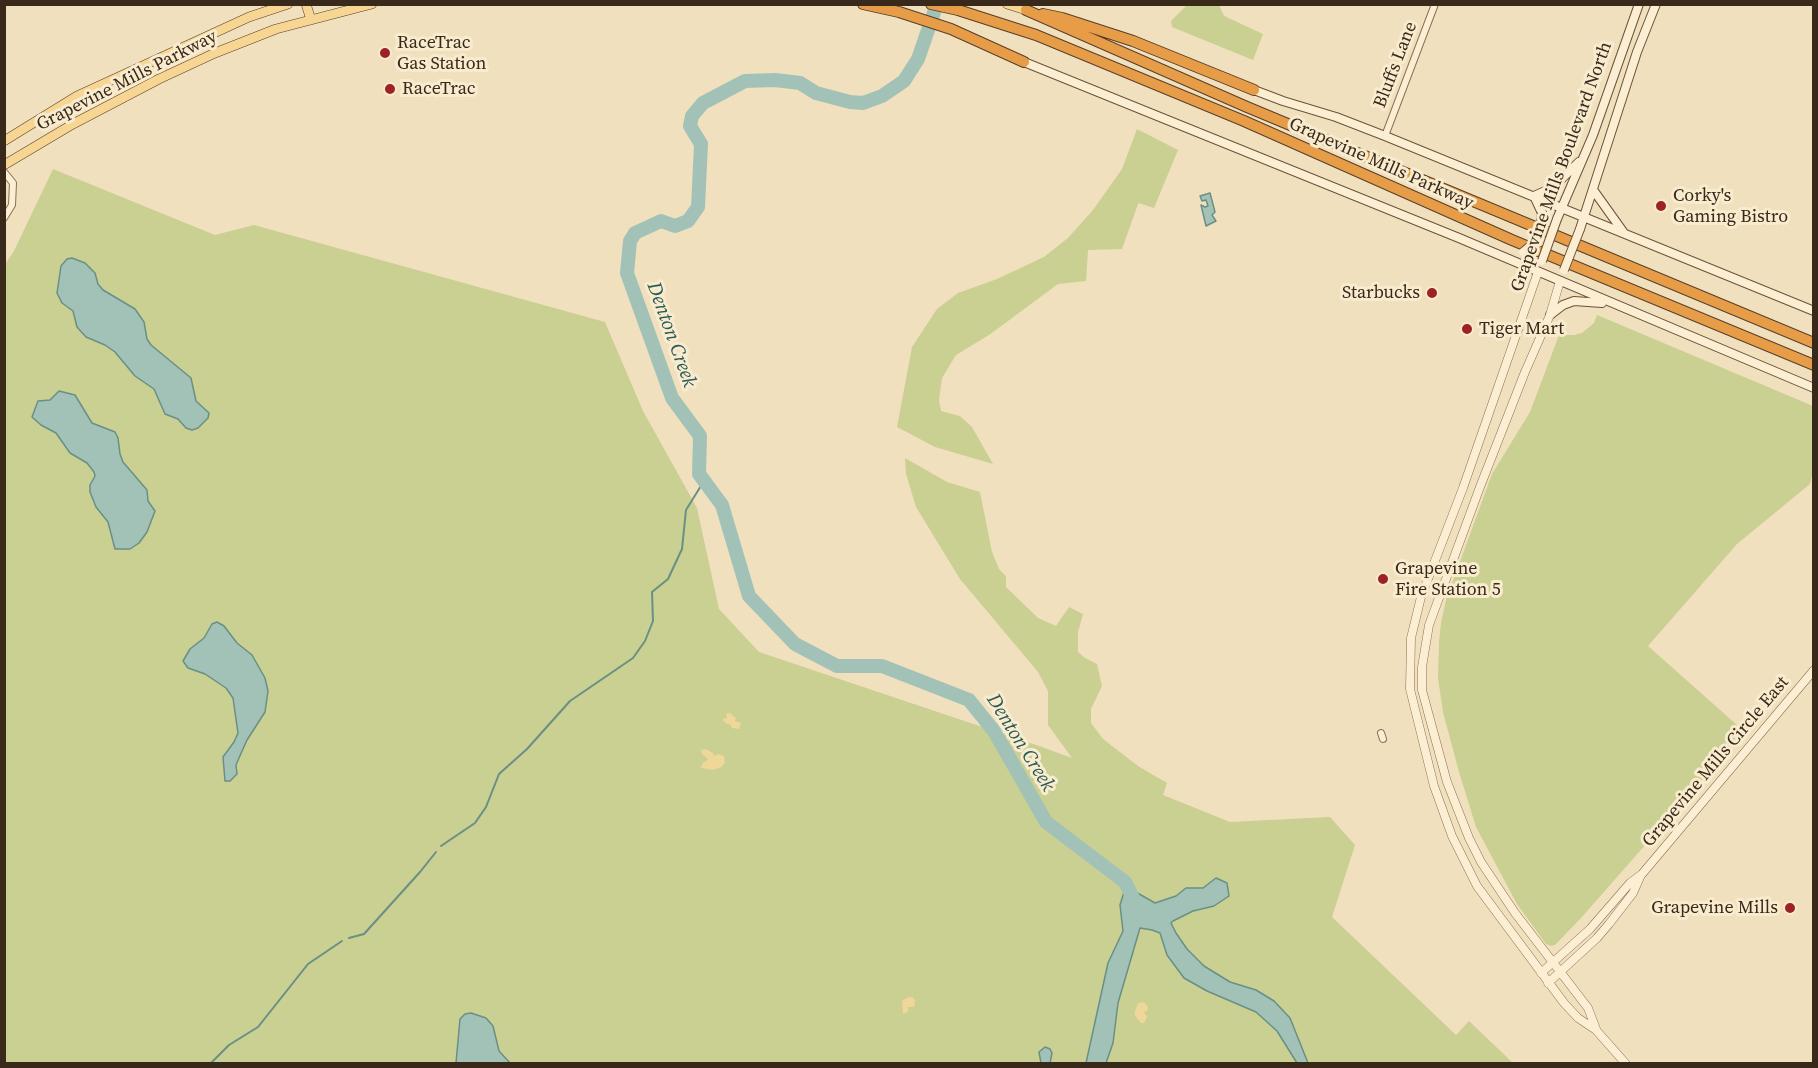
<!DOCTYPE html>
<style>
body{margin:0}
#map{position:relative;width:1818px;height:1068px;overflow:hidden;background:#f1e0be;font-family:"Source Serif 4",serif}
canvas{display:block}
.frame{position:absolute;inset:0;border:6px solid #39291b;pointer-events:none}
</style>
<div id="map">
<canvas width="1818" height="1068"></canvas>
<div class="frame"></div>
</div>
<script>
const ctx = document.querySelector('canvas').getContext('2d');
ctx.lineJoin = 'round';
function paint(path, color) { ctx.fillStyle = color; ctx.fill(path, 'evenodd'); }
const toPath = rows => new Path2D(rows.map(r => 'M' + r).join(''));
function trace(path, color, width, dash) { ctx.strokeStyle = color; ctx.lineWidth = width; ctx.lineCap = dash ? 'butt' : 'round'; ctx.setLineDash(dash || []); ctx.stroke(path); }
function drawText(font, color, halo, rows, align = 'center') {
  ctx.font = font + ' "Source Serif 4",serif'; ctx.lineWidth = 6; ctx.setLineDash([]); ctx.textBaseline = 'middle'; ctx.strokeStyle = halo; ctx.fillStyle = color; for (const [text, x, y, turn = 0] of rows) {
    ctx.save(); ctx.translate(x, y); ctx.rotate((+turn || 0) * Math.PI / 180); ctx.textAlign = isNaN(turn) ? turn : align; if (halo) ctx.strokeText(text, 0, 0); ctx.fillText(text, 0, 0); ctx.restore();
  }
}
paint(toPath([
 [1188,4,1219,5,1224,16,1263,34,1253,60,1172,27,1171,21],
 [1137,129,1178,150,1154,208,1139,203,1138,204,1122,249,1088,250,1086,281,1058,284,989,335,956,355,942,378,939,400,941,411,960,416,972,427,993,464,935,447,897,427,912,347,937,309,958,293,997,279,1044,257,1068,238,1093,210,1122,169],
 [53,169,215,235,254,225,605,322,643,411,697,508,719,609,759,652,1042,747,1072,758,1048,725,1048,691,1038,672,960,579,916,507,906,474,905,458,947,482,980,492,992,552,999,569,1006,576,1006,587,1038,618,1056,626,1069,607,1083,614,1078,632,1078,652,1085,658,1097,664,1102,686,1091,709,1091,723,1103,739,1138,766,1167,783,1163,795,1230,822,1330,817,1355,845,1332,917,1456,1035,1469,1021,1513,1063,5,1064,5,264,14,251],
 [1597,315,1813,406,1813,471,1810,484,1737,544,1648,646,1737,725,1736,727,1741,736,1581,918,1555,945,1551,946,1546,944,1517,904,1476,827,1459,772,1443,712,1438,678,1439,642,1441,623,1446,600,1492,474,1530,412,1559,335,1574,335,1582,333,1594,323]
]), '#cacf92');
paint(toPath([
 [730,713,736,718,735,721,741,723,739,729,732,728,730,724,727,724,723,721,723,719,727,718,726,714],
 [706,749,713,753,714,756,718,754,724,756,725,762,722,767,712,770,701,768,702,764,708,759,702,754,701,750],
 [912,997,915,1000,914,1007,908,1007,908,1012,903,1014,902,1001,906,998],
 [1144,1002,1148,1007,1147,1011,1144,1012,1147,1017,1144,1023,1141,1023,1135,1016,1135,1011,1138,1003]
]), '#efd699');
const water = toPath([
 [1210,193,1215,212,1212,215,1216,221,1206,226,1201,205,1205,207,1208,206,1206,200,1202,201,1200,196,1210,193],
 [72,258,85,263,95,273,98,284,103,290,135,309,144,322,147,339,151,345,191,378,196,401,209,413,208,418,198,428,192,430,186,428,178,419,165,414,154,389,135,376,115,352,105,345,86,337,77,327,73,311,62,303,57,293,61,266,67,259,72,258],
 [59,391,75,395,92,423,115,432,118,438,120,454,123,462,147,490,148,501,155,511,147,532,139,543,130,549,115,549,108,522,96,507,90,492,90,485,95,476,94,472,87,463,70,453,56,433,41,425,32,417,38,401,50,400,59,391],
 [217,622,224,626,237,643,252,655,265,678,268,691,265,712,247,740,239,758,236,765,237,774,230,781,225,781,223,757,234,742,238,733,233,698,226,688,205,674,188,668,183,661,190,649,204,638,212,624,217,622],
 [1216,878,1227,883,1229,896,1214,906,1193,911,1173,921,1171,923,1176,933,1187,949,1204,966,1230,982,1256,990,1274,1001,1290,1018,1308,1063,1297,1063,1277,1031,1256,1012,1207,991,1184,978,1167,955,1160,933,1152,930,1140,928,1118,1003,1113,1043,1106,1063,1086,1063,1108,963,1123,931,1120,905,1124,892,1134,891,1155,903,1176,896,1186,888,1203,888,1216,878],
 [471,1013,486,1018,493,1026,499,1051,510,1063,456,1063,460,1019,465,1014,471,1013],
 [1045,1047,1050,1049,1052,1053,1050,1063,1041,1063,1039,1052,1045,1047]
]);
paint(water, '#a2c2b8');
trace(water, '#699085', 1.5);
trace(toPath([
 [441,846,475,823,486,807,499,774,527,749,570,701,633,658,645,641,653,621,652,592,668,579,682,549,686,510,704,481],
 [349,938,364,934,420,872,436,852],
 [210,1064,229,1045,258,1027,308,964,342,941]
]), '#699085', 2);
trace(toPath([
 [937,4,918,59,904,81,882,96,863,103,850,102,816,93,800,83,775,80,745,81,703,103,692,116,690,126,701,144,698,207,688,221,675,226,661,221,635,233,630,241,627,273,672,398,700,436,699,474,722,505,749,596,795,644,837,666,882,666,969,700,994,731,1046,822,1125,882,1137,906]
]), '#a2c2b8', 14);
const minor = toPath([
 [1385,136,1435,4],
 [4,172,13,183,12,205,4,218],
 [1381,733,1383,739]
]);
const tertiary = toPath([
 [1538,272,1463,488,1421,597,1411,638,1410,689,1434,786,1452,836,1477,886,1564,1003,1578,1018,1596,1030,1626,1064],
 [1560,281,1550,315,1525,372,1480,487,1429,625,1422,667,1422,690,1447,782,1469,838,1481,862,1515,913,1588,1008,1596,1029],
 [1541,973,1590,929,1630,883,1642,874,1814,670],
 [1548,983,1597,938,1609,924,1633,893,1641,875]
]);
const secondary = toPath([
 [1024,62,1459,238,1814,388],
 [1254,90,1283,101,1336,117,1385,136,1814,311],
 [1594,191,1624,233],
 [1542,213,1534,196,1552,188,1579,162],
 [1557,219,1593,135,1639,4],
 [1580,229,1637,52,1656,4],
 [1550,315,1563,305,1574,301,1602,303]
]);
const primary = toPath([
 [306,4,311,20],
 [1007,4,1026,10],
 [4,141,77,96,249,17,288,4],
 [4,165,73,124,159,79,215,53,276,29,372,4]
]);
const motorway = toPath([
 [863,4,899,12,951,29,1024,62],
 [931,4,958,10,1036,35,1244,121,1512,240,1814,365],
 [1026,10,1247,107,1814,343],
 [1043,14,1062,18,1133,41,1254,90]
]);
trace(minor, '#8a7056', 8);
trace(tertiary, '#8a7056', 9);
trace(secondary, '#6c5139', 10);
trace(primary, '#573e2a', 10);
trace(motorway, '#573e2a', 12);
trace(minor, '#fbeed2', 6);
trace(tertiary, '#fbeed2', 8);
trace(secondary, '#fbeed2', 8);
trace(primary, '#f7d593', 9);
trace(motorway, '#e79d48', 10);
const secondaryBridge = toPath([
 [1523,252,1534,243,1541,223,1542,213],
 [1542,261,1557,219],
 [1564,270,1580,229]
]);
trace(secondaryBridge, '#6c5139', 10, []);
trace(secondaryBridge, '#fbeed2', 8);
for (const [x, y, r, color] of [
 [385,53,6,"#9d2226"],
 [390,89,6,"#9d2226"],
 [1661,206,6,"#9d2226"],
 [1432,293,6,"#9d2226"],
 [1467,329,6,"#9d2226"],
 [1383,579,6,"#9d2226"],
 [1790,908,6,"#9d2226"]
]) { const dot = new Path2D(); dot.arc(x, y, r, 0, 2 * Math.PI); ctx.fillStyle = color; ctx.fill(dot); trace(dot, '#f8ebce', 2); }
drawText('18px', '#39291b', '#f8ebce', [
 ["RaceTrac",397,43],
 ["Gas Station",397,64],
 ["RaceTrac",402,89],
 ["Corky's",1673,196],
 ["Gaming Bistro",1673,217],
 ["Starbucks",1420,293,"right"],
 ["Tiger Mart",1479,329],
 ["Grapevine",1395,569],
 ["Fire Station 5",1395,590],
 ["Grapevine Mills",1778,908,"right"]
], 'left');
drawText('18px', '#39291b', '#f8ebce', [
 ["Bluffs Lane",1396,65,-69],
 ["Grapevine Mills Parkway",127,81,-27],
 ["Grapevine Mills Parkway",1381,164,24],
 ["Grapevine Mills Boulevard North",1562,167,-70],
 ["Grapevine Mills Circle East",1716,762,-50]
]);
drawText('italic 20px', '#295a55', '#f8ebce', [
 ["Denton Creek",671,335,70],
 ["Denton Creek",1020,743,58]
]);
</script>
